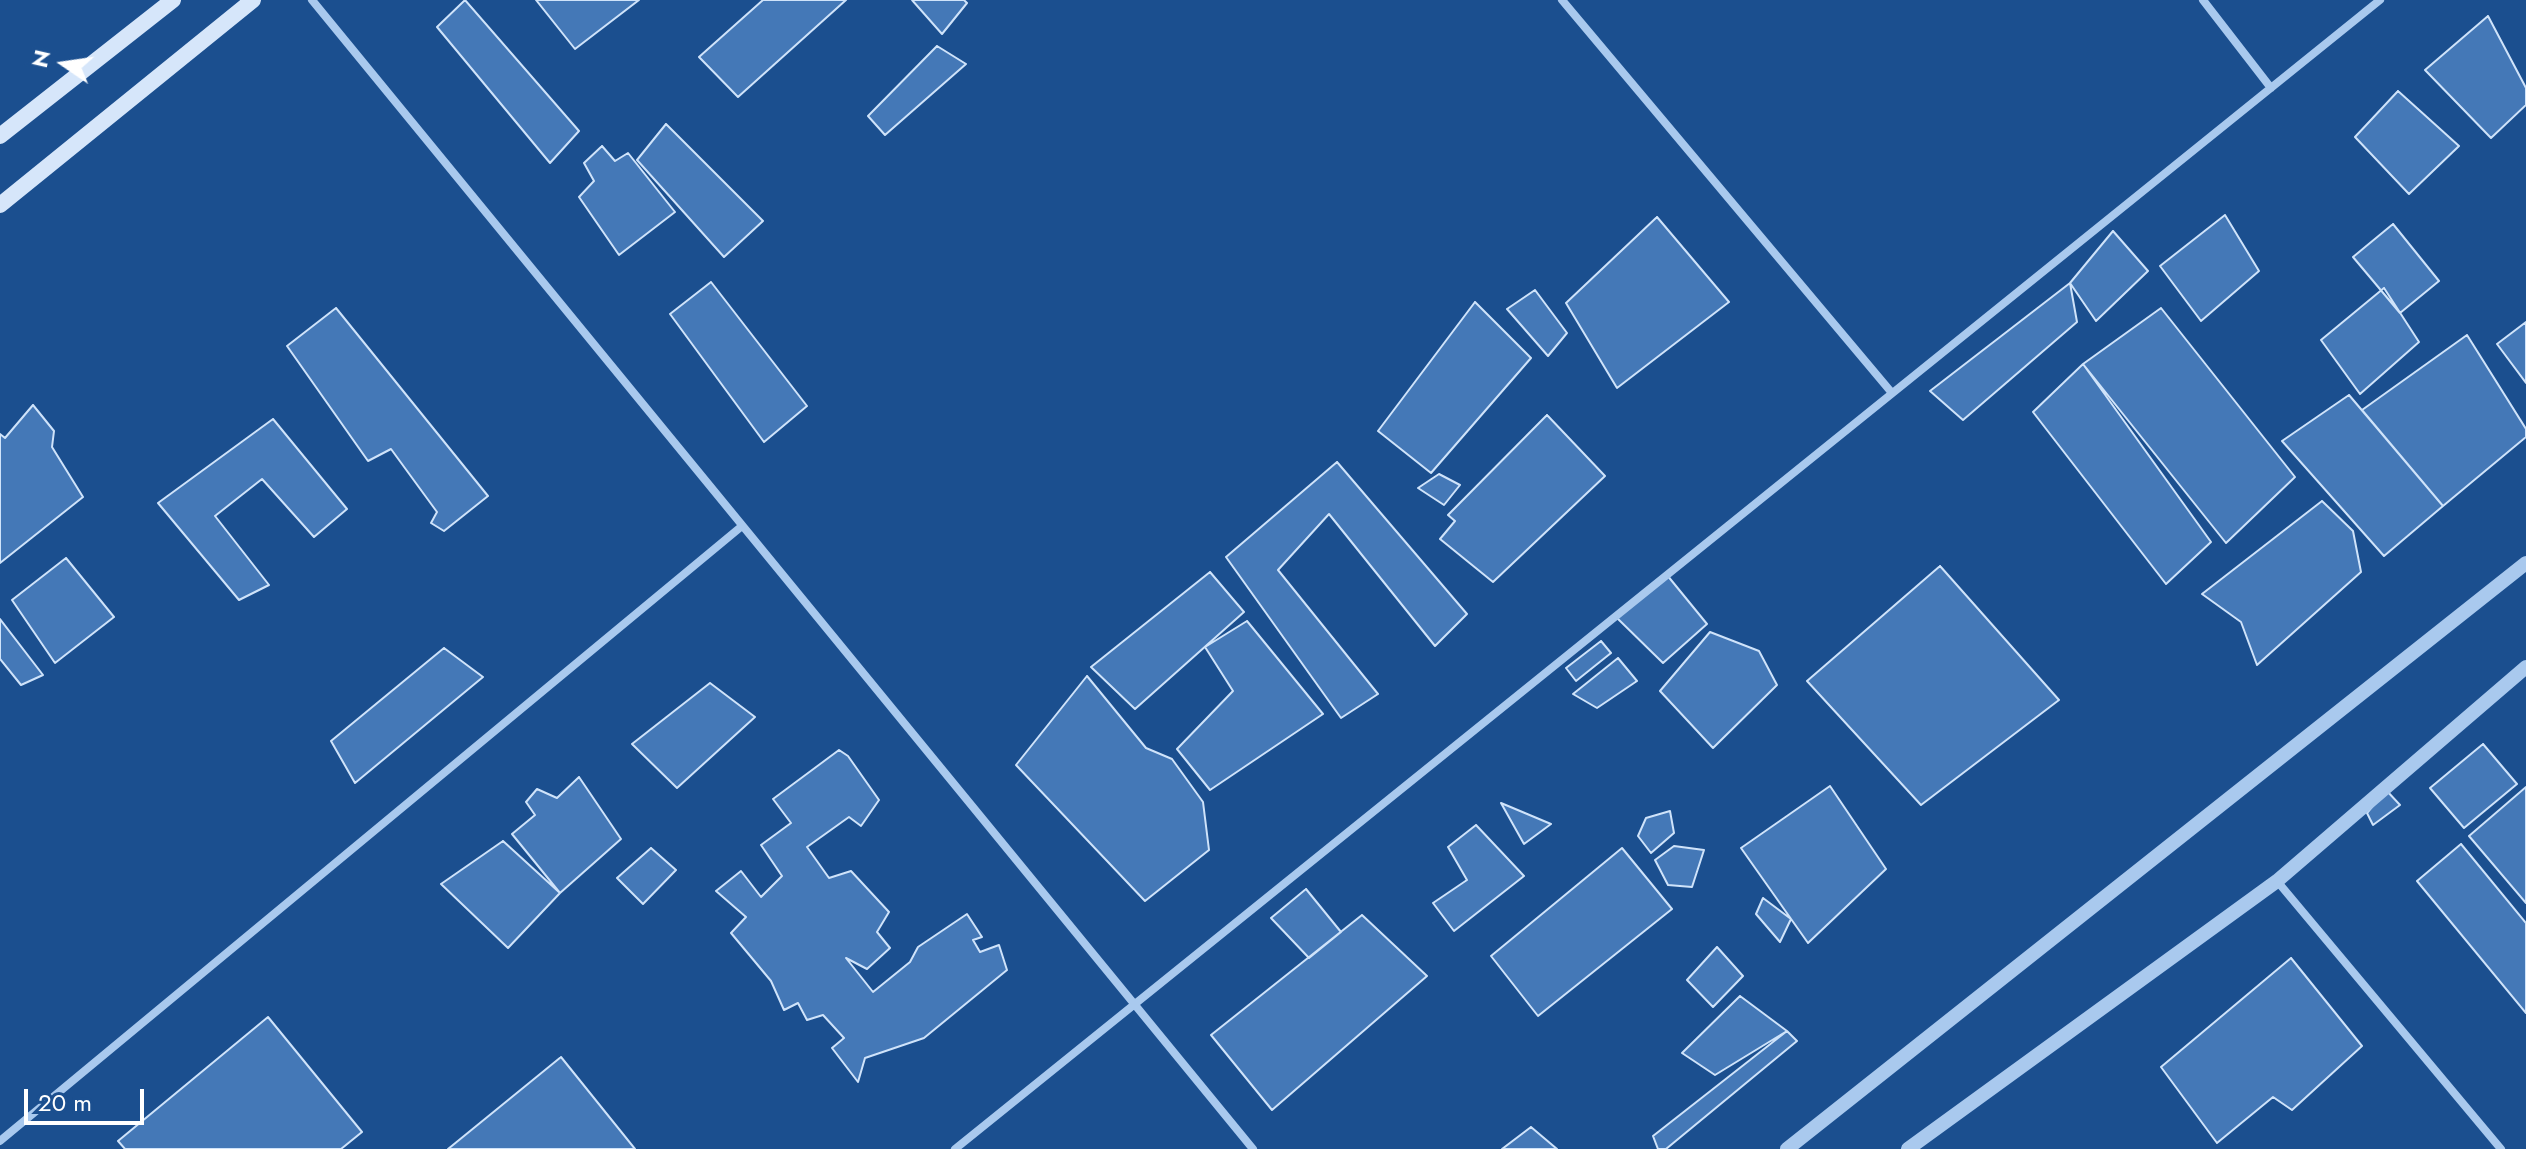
<!DOCTYPE html>
<style>
body{margin:0}
#map{position:relative;width:2526px;height:1149px;overflow:hidden;background:#1b4f8f;font-family:Jost,sans-serif}
canvas{display:block}
.north{position:absolute;left:24px;top:24px;width:80px;height:80px;-webkit-text-stroke:6px #1b4f8f;paint-order:stroke;rotate:283deg;font-size:22px;font-weight:700;line-height:32px;text-align:center;color:#fff}
.north::after{content:'';display:block;margin:auto;width:28px;height:36px;background:#fff;clip-path:polygon(50% 0,100% 100%,50% 72%,0 100%)}
.scale{position:absolute;left:24px;top:1089px;width:120px;height:36px;box-sizing:border-box;border:4px solid #fff;border-top:0;padding-left:10px;font-size:24px;line-height:28px;white-space:nowrap;color:#fff;-webkit-text-stroke:6px #1b4f8f;paint-order:stroke}
</style>
<div id="map">
<canvas width="2526" height="1149"></canvas>
<div class="north">N</div>
<div class="scale">20 m</div>
</div>
<script>
const ctx = document.querySelector('canvas').getContext('2d');
ctx.lineJoin = 'round';
function paint(path, color) { ctx.fillStyle = color; ctx.fill(path, 'evenodd'); }
const toPath = rows => new Path2D(rows.map(r => 'M' + r).join(''));
function trace(path, color, width, dash) { ctx.strokeStyle = color; ctx.lineWidth = width; ctx.lineCap = dash ? 'butt' : 'round'; ctx.setLineDash(dash || []); ctx.stroke(path); }
const building = toPath([
 [465,0,579,131,550,163,437,27,465,0],
 [536,0,639,0,575,49,536,0],
 [763,0,846,0,738,97,699,57,763,0],
 [912,0,964,0,967,3,942,34,912,0],
 [2488,16,2526,88,2526,105,2491,138,2425,70,2488,16],
 [937,46,966,64,885,135,868,116,937,46],
 [2398,91,2459,146,2409,194,2355,137,2398,91],
 [666,124,763,221,724,257,637,160,666,124],
 [602,146,615,161,628,153,675,212,619,255,579,197,594,181,584,163,602,146],
 [2225,215,2259,271,2201,321,2160,266,2225,215],
 [1657,217,1729,302,1617,388,1566,303,1657,217],
 [2393,224,2439,281,2400,313,2353,257,2393,224],
 [2113,231,2148,271,2096,321,2070,283,2113,231],
 [711,282,807,406,764,442,670,314,711,282],
 [2070,283,2077,322,1963,420,1930,391,2070,283],
 [2384,288,2419,342,2360,394,2321,340,2384,288],
 [1535,290,1567,333,1548,356,1507,309,1535,290],
 [1475,302,1531,358,1431,473,1378,431,1475,302],
 [336,308,488,496,444,531,431,523,437,512,391,449,368,461,287,346,336,308],
 [2161,308,2295,477,2226,543,2083,364,2161,308],
 [2526,322,2526,383,2497,344,2526,322],
 [2467,335,2526,429,2526,437,2443,506,2362,410,2467,335],
 [2083,364,2211,542,2166,584,2033,412,2083,364],
 [2349,395,2443,506,2384,556,2282,441,2349,395],
 [33,405,54,431,52,447,83,497,0,563,0,434,5,438,33,405],
 [1547,415,1605,476,1493,582,1440,539,1455,521,1448,515,1547,415],
 [273,419,347,509,314,537,262,479,215,516,269,585,239,600,158,503,273,419],
 [1337,462,1467,614,1435,646,1329,514,1278,570,1378,694,1341,718,1226,557,1337,462],
 [1439,474,1460,485,1444,505,1418,488,1439,474],
 [2322,501,2353,531,2361,572,2257,665,2241,622,2202,594,2322,501],
 [66,558,114,617,55,663,12,600,66,558],
 [1940,566,2059,700,1921,805,1807,681,1940,566],
 [1210,572,1244,612,1135,709,1091,667,1210,572],
 [1667,575,1707,624,1663,663,1615,616,1667,575],
 [0,619,43,675,21,685,0,659,0,619],
 [1247,621,1323,714,1210,790,1177,749,1233,691,1205,647,1247,621],
 [1710,632,1759,651,1777,685,1713,748,1660,691,1710,632],
 [1601,641,1611,653,1576,681,1566,668,1601,641],
 [444,648,483,677,355,783,331,741,444,648],
 [1618,658,1637,681,1597,708,1573,694,1618,658],
 [1087,676,1146,748,1172,759,1203,802,1209,850,1145,901,1016,765,1087,676],
 [710,683,755,717,677,788,632,744,710,683],
 [2483,744,2517,784,2464,828,2430,788,2483,744],
 [839,750,848,756,879,800,861,826,849,817,807,847,829,878,851,871,889,912,877,932,890,948,867,969,846,958,873,992,910,962,918,947,967,914,982,937,973,940,980,952,999,945,1007,970,924,1038,865,1058,858,1082,832,1048,844,1038,823,1015,807,1020,798,1003,784,1010,771,981,731,933,746,917,716,891,741,871,761,897,782,876,761,845,791,823,773,799,839,750],
 [579,777,621,839,560,893,512,834,535,815,526,802,537,789,557,798,579,777],
 [1830,786,1886,869,1808,943,1741,848,1830,786],
 [2526,787,2526,903,2469,836,2526,787],
 [2386,790,2400,805,2373,825,2367,813,2386,790],
 [1501,803,1551,824,1524,844,1501,803],
 [1670,811,1674,833,1651,853,1638,836,1646,818,1670,811],
 [1476,825,1524,876,1454,931,1433,903,1467,880,1448,847,1476,825],
 [503,841,560,893,508,948,441,884,503,841],
 [2461,844,2526,923,2526,1013,2417,881,2461,844],
 [1674,846,1704,850,1692,887,1668,885,1655,860,1674,846],
 [651,848,676,870,643,904,617,878,651,848],
 [1622,848,1672,909,1538,1016,1491,956,1622,848],
 [1306,889,1341,932,1309,958,1271,918,1306,889],
 [1763,898,1791,919,1780,942,1756,914,1763,898],
 [1362,915,1427,976,1272,1110,1211,1035,1362,915],
 [1717,947,1743,976,1713,1007,1687,980,1717,947],
 [2291,958,2362,1046,2292,1110,2273,1097,2217,1143,2161,1067,2291,958],
 [1740,996,1787,1031,1715,1075,1682,1053,1740,996],
 [268,1017,362,1132,341,1149,125,1149,118,1141,268,1017],
 [1787,1031,1797,1041,1666,1149,1658,1149,1653,1136,1787,1031],
 [561,1057,635,1149,448,1149,561,1057],
 [1531,1127,1557,1149,1502,1149,1531,1127]
]);
paint(building, '#4478b7');
trace(building, '#cfe3fa', 2);
trace(toPath([
 [312,0,1253,1149],
 [1562,0,1892,393],
 [2203,0,2271,88],
 [2277,881,2501,1149],
 [0,1141,742,526],
 [955,1149,2380,0]
]), '#a9c9ee', 8);
trace(toPath([
 [1787,1149,2526,563],
 [1908,1149,2277,881,2526,667]
]), '#a9c9ee', 14);
trace(toPath([
 [0,136,173,0],
 [0,205,253,0]
]), '#d6e6fa', 16);
</script>
